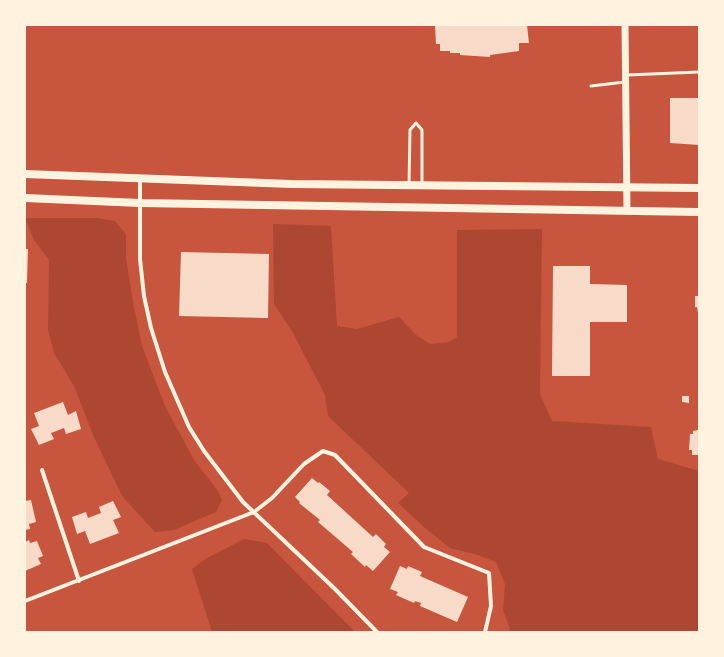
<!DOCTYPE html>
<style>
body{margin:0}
#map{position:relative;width:724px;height:657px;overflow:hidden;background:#c8553d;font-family:Ubuntu,sans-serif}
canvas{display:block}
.frame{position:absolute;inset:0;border:26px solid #fff3e0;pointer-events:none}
</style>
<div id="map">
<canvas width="724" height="657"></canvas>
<div class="frame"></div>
</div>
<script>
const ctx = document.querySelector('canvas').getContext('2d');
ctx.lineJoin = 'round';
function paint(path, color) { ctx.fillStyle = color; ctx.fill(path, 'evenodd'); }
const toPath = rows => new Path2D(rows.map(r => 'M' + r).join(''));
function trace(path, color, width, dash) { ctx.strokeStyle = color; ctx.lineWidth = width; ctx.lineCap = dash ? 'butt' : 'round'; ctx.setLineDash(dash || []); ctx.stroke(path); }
paint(toPath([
 [25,218,97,218,115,221,126,234,126,258,133,302,142,346,165,406,194,460,218,491,222,500,216,512,174,530,155,532,122,496,94,437,74,386,54,353,48,330,49,260,34,240],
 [273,224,331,226,337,326,357,329,399,317,416,335,430,344,449,342,457,337,457,230,542,229,540,394,552,421,651,427,658,459,699,471,699,632,509,632,510,629,503,610,505,584,496,562,478,555,450,548,424,527,398,503,409,493,328,416,325,395,292,331,274,304],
 [244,539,267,543,355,632,212,632,192,569,207,558]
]), '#ae4732');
paint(toPath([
 [435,25,527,25,529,43,519,43,519,51,490,55,490,57,460,55,460,53,450,53,450,51,440,51,440,44,436,44],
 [670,98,699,98,699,145,670,143],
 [25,249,28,249,27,283,25,283],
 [181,252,269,254,268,318,179,316],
 [553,266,590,266,590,284,627,285,627,322,590,322,590,376,552,376],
 [695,296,699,296,699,319,697,307,695,307],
 [682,396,689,396,689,403,682,402],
 [63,402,68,415,76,411,81,429,66,434,64,428,51,433,54,439,39,445,31,429,39,426,34,413],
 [698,430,699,455,692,455,692,450,689,450,690,434,693,434,693,431],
 [312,478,318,483,319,482,330,491,327,495,373,537,376,534,386,544,384,547,390,552,373,571,366,565,365,567,351,554,353,552,318,522,320,520,299,503,300,502,295,497],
 [31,500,36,522,29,524,30,529,25,530,25,501],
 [113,501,121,517,113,520,119,533,90,544,85,531,77,534,72,517,86,512,88,518,101,513,99,507],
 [29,540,30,543,37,541,43,556,38,558,41,564,25,571,25,542],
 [400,566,407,569,408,566,422,572,420,576,468,597,457,622,420,606,421,603,415,601,414,603,396,595,398,592,390,589]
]), '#f7dbc8');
trace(toPath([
 [627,75,699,72],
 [591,86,625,82],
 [409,185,410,130,416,123,422,130,422,185]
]), '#fff3e0', 3);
trace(toPath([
 [140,178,140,259,144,296,151,328,165,372,189,427,204,451,243,502,335,589,377,632],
 [42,470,79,581],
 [25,601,254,512,272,498,304,464,323,451,335,455,424,547,489,573,491,606,485,632]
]), '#fff3e0', 4);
trace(toPath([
 [625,25,627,211]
]), '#fff3e0', 7);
trace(toPath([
 [25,174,291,184,699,188],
 [25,198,140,203,699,212]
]), '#fff3e0', 8);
</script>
